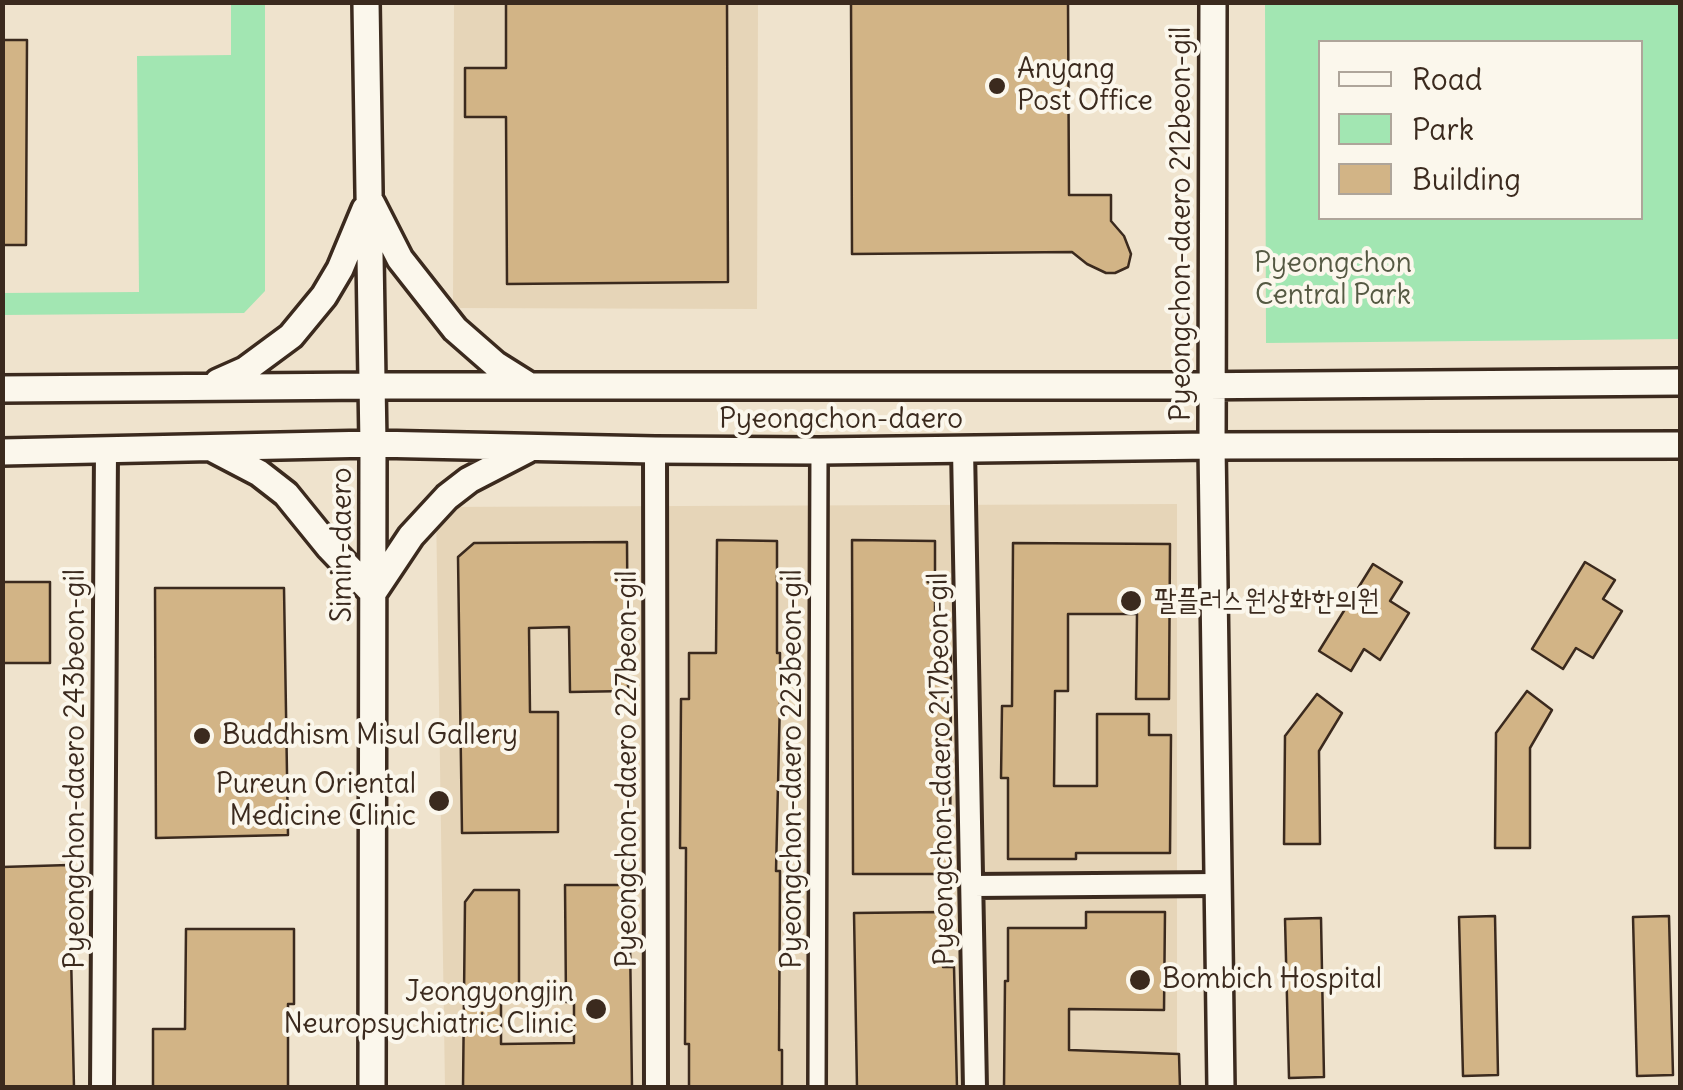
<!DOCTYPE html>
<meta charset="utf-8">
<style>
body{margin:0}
#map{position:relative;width:1683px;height:1090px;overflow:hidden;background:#efe3cd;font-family:Delius,sans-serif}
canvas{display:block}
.frame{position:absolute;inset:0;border:5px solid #3b2a1e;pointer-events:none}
.legend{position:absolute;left:1318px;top:40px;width:325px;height:180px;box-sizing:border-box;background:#fbf7ec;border:2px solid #aea59a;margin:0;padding:12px 18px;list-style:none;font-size:30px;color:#3b2a1e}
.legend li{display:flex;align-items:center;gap:20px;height:50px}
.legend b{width:50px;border:2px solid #aea59a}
</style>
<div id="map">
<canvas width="1683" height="1090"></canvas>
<div class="frame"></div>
<ul class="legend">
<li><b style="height:12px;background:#fbf7ec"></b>Road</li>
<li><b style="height:28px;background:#a2e6b2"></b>Park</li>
<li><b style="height:28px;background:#d2b486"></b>Building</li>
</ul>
</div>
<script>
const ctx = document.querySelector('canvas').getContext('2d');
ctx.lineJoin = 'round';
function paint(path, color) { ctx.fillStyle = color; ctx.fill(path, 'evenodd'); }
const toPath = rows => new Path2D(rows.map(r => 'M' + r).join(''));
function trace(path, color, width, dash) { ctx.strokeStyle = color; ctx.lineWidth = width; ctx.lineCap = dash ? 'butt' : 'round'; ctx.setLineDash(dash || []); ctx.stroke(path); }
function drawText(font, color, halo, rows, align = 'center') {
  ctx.font = font + ' Delius,"Poor Story",sans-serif'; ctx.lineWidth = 8; ctx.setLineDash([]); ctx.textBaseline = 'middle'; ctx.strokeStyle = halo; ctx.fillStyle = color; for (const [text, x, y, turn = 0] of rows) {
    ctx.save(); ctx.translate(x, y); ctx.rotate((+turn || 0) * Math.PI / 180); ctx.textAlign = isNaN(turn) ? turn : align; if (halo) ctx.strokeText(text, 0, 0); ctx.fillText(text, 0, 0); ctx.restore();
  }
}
paint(toPath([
 [454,3,758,3,757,309,453,308],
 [1177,504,1177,1087,445,1087,436,507]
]), '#e6d5b8');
paint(toPath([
 [231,3,265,3,265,291,244,313,3,315,3,293,139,292,137,56,231,55],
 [1265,3,1680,3,1680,339,1266,343],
 [1640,42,1640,218,1320,218,1320,42]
]), '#a2e6b2');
const building = toPath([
 [506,2,727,2,728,282,507,284,506,117,465,117,465,68,506,68,506,2],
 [851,2,1068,2,1069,195,1111,195,1111,221,1124,236,1131,254,1128,267,1115,273,1106,273,1087,264,1072,252,852,254,851,2],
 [2,40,27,40,26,245,2,245,2,40],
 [717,540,777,541,777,653,780,653,780,699,776,871,780,871,779,1050,782,1050,782,1088,689,1088,689,1044,685,1044,686,848,680,848,681,699,689,699,689,653,716,653,717,540],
 [852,540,935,541,935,650,951,650,950,874,853,874,852,540],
 [627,542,628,691,570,692,569,627,529,628,530,712,558,712,558,832,462,833,458,557,474,543,627,542],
 [1013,543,1170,544,1169,699,1136,699,1137,614,1068,614,1068,691,1055,691,1054,786,1097,786,1097,714,1149,714,1149,735,1171,735,1170,853,1076,853,1076,859,1008,859,1008,778,1001,778,1002,706,1012,706,1013,543],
 [1585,562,1615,580,1603,599,1622,611,1593,658,1576,648,1563,669,1532,649,1585,562],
 [1373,564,1402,582,1390,601,1409,613,1380,660,1364,649,1351,671,1319,651,1373,564],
 [2,582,50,582,50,663,2,663,2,582],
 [155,588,284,588,288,835,156,838,155,588],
 [1527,691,1552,710,1530,748,1530,848,1495,848,1496,733,1527,691],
 [1317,694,1342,713,1319,751,1320,844,1284,844,1285,736,1317,694],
 [69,865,74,1088,2,1088,2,867,69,865],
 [565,885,620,885,627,888,632,895,632,939,630,939,632,1088,463,1088,465,902,474,890,519,890,519,1000,501,1000,501,1044,574,1043,574,1002,566,1002,565,885],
 [943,912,943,967,954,967,957,1088,857,1088,854,913,943,912],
 [1086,912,1165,912,1164,1010,1069,1009,1069,1050,1179,1054,1180,1088,1004,1088,1005,981,1008,981,1008,928,1086,928,1086,912],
 [1495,916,1498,1075,1463,1076,1459,917,1495,916],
 [1669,916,1673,1075,1637,1076,1633,917,1669,916],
 [1321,918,1324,1077,1289,1078,1285,919,1321,918],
 [186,929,294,929,294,1004,288,1004,288,1088,153,1088,153,1029,185,1029,186,929]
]);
paint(building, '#d2b486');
trace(building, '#3b2a1e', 2.5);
const pedestrian = toPath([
 [817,1088,819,451]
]);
const minor = toPath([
 [963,449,975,1088],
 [655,450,656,1088],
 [973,886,1217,884],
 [102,1088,106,450]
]);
const tertiary = toPath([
 [366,2,373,444,372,1088],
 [1213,2,1212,446,1221,1088],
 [372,204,400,259,455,329,495,364,530,386],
 [218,382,245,370,291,336,324,296,340,269,365,209],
 [2,389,372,386,1177,386,1680,382],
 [215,450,259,473,286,494,329,547,373,593,411,536,447,497,469,480,527,450],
 [2,452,373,444,655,450,819,451,1212,446,1680,445]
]);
trace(pedestrian, '#3b2a1e', 22);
trace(minor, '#3b2a1e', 28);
trace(tertiary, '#3b2a1e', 32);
trace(pedestrian, '#fbf7ec', 15);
trace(minor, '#fbf7ec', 20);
trace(tertiary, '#fbf7ec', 25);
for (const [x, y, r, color] of [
 [997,86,10,"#3b2a1e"],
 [1131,601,12,"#3b2a1e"],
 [202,736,10,"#3b2a1e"],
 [439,801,12,"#3b2a1e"],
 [1140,980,12,"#3b2a1e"],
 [596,1009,12,"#3b2a1e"]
]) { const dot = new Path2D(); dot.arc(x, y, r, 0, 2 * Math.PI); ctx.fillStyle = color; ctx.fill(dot); trace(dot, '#fbf7ec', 4); }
drawText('28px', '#3b2a1e', '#fbf7ec', [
 ["Anyang",1017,70],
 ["Post Office",1017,102],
 ["팔플러스원상화한의원",1154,601],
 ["Buddhism Misul Gallery",222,736],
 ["Pureun Oriental",416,785,"right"],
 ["Medicine Clinic",416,817,"right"],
 ["Bombich Hospital",1162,980],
 ["Jeongyongjin",574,993,"right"],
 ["Neuropsychiatric Clinic",574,1025,"right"]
], 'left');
drawText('28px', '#3b2a1e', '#fbf7ec', [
 ["Pyeongchon-daero 212beon-gil",1182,224,-90],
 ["Pyeongchon-daero",841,420],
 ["Simin-daero",343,545,-90],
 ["Pyeongchon-daero 243beon-gil",76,769,-90],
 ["Pyeongchon-daero 227beon-gil",628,769,-90],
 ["Pyeongchon-daero 223beon-gil",793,769,-90],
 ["Pyeongchon-daero 217beon-gil",942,769,-91]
]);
drawText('28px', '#555943', '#fbf7ec', [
 ["Pyeongchon",1333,264],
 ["Central Park",1333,296]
]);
</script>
